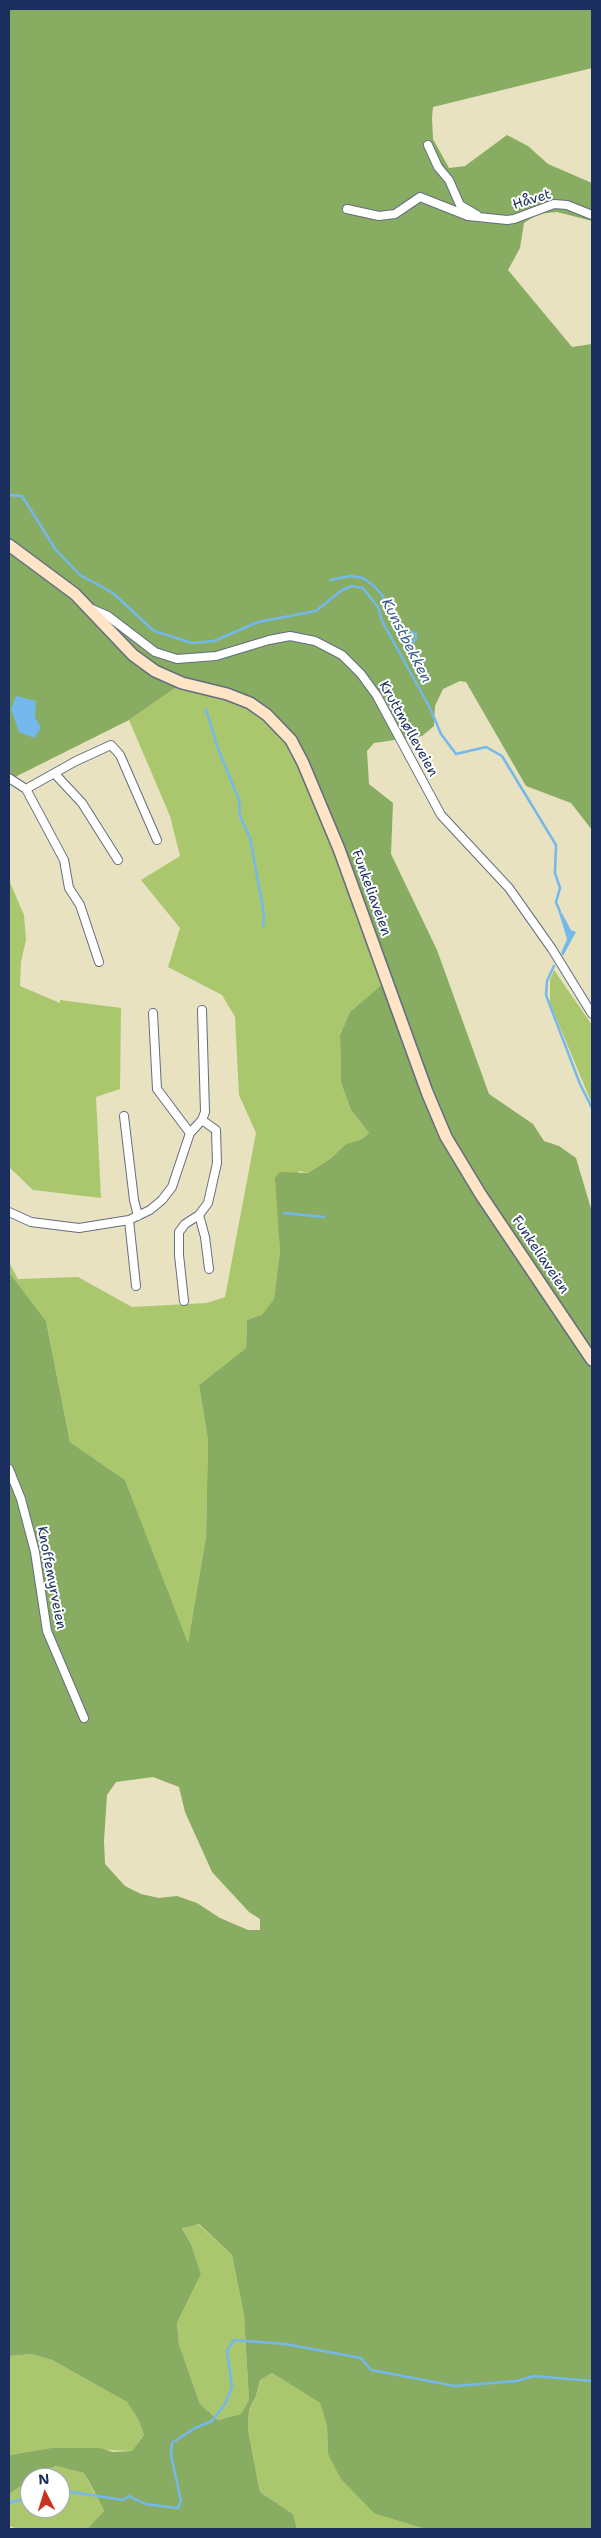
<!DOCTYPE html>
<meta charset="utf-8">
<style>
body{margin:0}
#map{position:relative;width:601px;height:2538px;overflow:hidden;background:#e8e2c0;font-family:"Shantell Sans",sans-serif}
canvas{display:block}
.frame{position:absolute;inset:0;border:10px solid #1b2f5e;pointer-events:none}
.north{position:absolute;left:20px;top:2468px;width:50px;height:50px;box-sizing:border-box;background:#fff;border:1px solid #a4acbf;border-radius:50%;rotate:355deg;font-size:14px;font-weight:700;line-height:20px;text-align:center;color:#1b2f5e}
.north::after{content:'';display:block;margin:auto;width:18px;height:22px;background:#c8321e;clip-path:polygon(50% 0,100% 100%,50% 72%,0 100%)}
</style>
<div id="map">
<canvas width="601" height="2538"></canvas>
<div class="frame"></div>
<div class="north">N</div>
</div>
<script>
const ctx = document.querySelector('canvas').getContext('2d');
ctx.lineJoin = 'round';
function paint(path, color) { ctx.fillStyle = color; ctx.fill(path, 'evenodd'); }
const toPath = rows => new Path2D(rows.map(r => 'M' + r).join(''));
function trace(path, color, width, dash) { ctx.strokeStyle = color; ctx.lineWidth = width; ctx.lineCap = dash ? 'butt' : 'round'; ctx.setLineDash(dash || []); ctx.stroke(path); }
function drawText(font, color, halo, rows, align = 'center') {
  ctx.font = font + ' "Shantell Sans",sans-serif'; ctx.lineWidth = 4; ctx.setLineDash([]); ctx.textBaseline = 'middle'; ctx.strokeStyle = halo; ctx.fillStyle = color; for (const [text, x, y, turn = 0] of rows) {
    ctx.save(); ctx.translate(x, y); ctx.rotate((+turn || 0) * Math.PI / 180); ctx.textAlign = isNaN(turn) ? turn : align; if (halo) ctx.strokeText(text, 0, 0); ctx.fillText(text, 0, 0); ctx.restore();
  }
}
paint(toPath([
 [175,688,197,694,217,692,236,700,289,738,387,980,350,1012,340,1035,341,1083,351,1110,369,1133,362,1139,346,1144,330,1159,308,1173,299,1171,279,1225,280,1251,274,1299,262,1316,247,1320,246,1348,199,1385,208,1440,206,1537,188,1644,125,1480,70,1442,46,1321,9,1272,9,1262,18,1279,78,1277,132,1307,207,1303,225,1297,256,1133,239,1095,235,1017,222,995,168,967,180,928,141,880,180,856,170,816,129,720],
 [9,880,24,915,26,940,21,962,20,986,60,1003,60,1000,121,1008,120,1089,96,1097,101,1198,33,1190,10,1168],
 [554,970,592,1025,592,1104,550,1003,550,980],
 [198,2224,232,2255,244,2315,249,2400,241,2414,218,2420,200,2404,179,2346,177,2323,201,2274,191,2244,182,2227],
 [32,2354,52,2360,127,2402,138,2419,144,2435,132,2451,51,2448,9,2455,9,2356],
 [272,2373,320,2403,327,2426,328,2454,375,2514,426,2529,297,2529,293,2514,260,2492,248,2430,249,2411,256,2396,260,2380],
 [54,2466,84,2473,104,2511,87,2529,18,2529,9,2526,9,2494,30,2480,30,2508,60,2508,60,2478,34,2478]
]), '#abc76e');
paint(toPath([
 [9,9,592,9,592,68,433,107,432,118,433,139,449,168,465,166,507,135,528,146,548,164,592,183,592,221,557,212,538,214,524,223,520,248,508,270,572,347,592,344,592,830,571,803,526,786,466,682,460,681,443,689,435,706,434,726,422,736,374,743,367,751,369,784,393,803,391,854,437,950,489,1094,533,1124,544,1141,559,1146,576,1158,592,1212,592,2529,426,2529,375,2514,341,2479,328,2454,327,2426,320,2403,272,2373,260,2380,256,2396,249,2410,248,2430,260,2492,293,2514,297,2529,87,2529,104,2511,93,2489,84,2473,55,2466,30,2478,30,2480,9,2494,9,2455,51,2448,99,2448,113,2452,132,2451,144,2435,138,2419,127,2402,52,2360,32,2354,9,2356,9,1272,46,1321,70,1442,125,1480,188,1643,206,1537,208,1440,199,1385,246,1348,247,1320,262,1315,274,1299,280,1251,275,1178,280,1172,308,1173,330,1159,346,1144,362,1139,369,1133,351,1110,341,1083,340,1035,350,1012,387,980,334,830,276,723,218,692,197,694,175,688,129,720,9,780],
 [153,1777,179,1787,185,1812,212,1872,249,1912,260,1919,260,1930,248,1930,220,1918,197,1903,177,1896,159,1898,141,1894,125,1886,105,1864,104,1841,107,1795,116,1782],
 [199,2224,232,2255,244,2315,249,2400,241,2414,218,2420,200,2404,179,2345,177,2323,201,2274,191,2244,182,2228]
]), '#88ac61');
paint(toPath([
 [16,696,36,701,35,717,41,728,34,738,19,732,11,709],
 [559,913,562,913,571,930,576,932,563,956,561,953,567,939]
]), '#75b8eb');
trace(toPath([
 [9,495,22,496,56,550,80,575,113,593,154,631,192,643,214,641,258,622,316,611,342,590,352,586,363,588,378,607,382,621,430,708,441,734,456,754,486,747,502,756,556,845,555,873,560,888,556,902,560,912],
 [330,580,350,576,363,578,374,586,383,596,385,606,396,624,416,634,416,639,411,643],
 [206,709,217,746,239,800,240,816,250,838,264,914,263,926],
 [554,966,547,981,546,995,580,1084,592,1108],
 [284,1213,324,1217],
 [60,2490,123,2500,129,2496,145,2504,178,2508,181,2501,171,2455,172,2443,195,2428,212,2421,225,2404,232,2387,227,2351,234,2340,285,2344,361,2358,371,2370,455,2386,517,2381,534,2376,592,2381],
 [9,2503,30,2497]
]), '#75b8eb', 2.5);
const street = toPath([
 [428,145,438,167,449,180,460,205,477,215],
 [347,209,379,216,395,214,420,197,468,216,507,220,514,219,554,204,567,205,592,215],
 [92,609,108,616,155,652,177,659,216,656,269,640,290,636,315,641,342,655,361,674,377,696,441,815,509,888,552,949,592,1014],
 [55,774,82,803,118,860],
 [9,778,26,789],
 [26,789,76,761,111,745,120,755,157,840],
 [26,789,64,860,69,888,80,905,99,962],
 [153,1013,157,1089,190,1133],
 [124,1116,134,1200,138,1216],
 [9,1212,31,1222,79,1228,129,1220,150,1210,162,1200,172,1187,190,1133,202,1120,205,1112,202,1010],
 [199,1215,205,1237,209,1269],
 [129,1220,136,1286],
 [184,1301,179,1255,179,1232,185,1224,199,1215,208,1203,217,1163,216,1130,202,1120],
 [9,1469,21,1499,35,1552,47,1631,84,1718]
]);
const secondary = toPath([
 [9,545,75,594,133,655,155,671,182,683,227,694,250,703,267,715,291,740,303,763,339,849,427,1092,446,1137,481,1195,592,1360]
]);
trace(street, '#636e80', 10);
trace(secondary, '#636e80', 14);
trace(street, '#fff', 8);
trace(secondary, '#ffe4c6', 11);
drawText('14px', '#1b2f5e', '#fff', [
 ["Håvet",532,200,-17],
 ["Kruttmølleveien",408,729,61],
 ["Funkeliaveien",371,893,70],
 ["Funkeliaveien",540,1255,56],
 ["Knoffemyrveien",51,1578,79]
]);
drawText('italic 15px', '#3a5f8f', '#fff', [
 ["Kunstbekken",406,641,63]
]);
</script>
